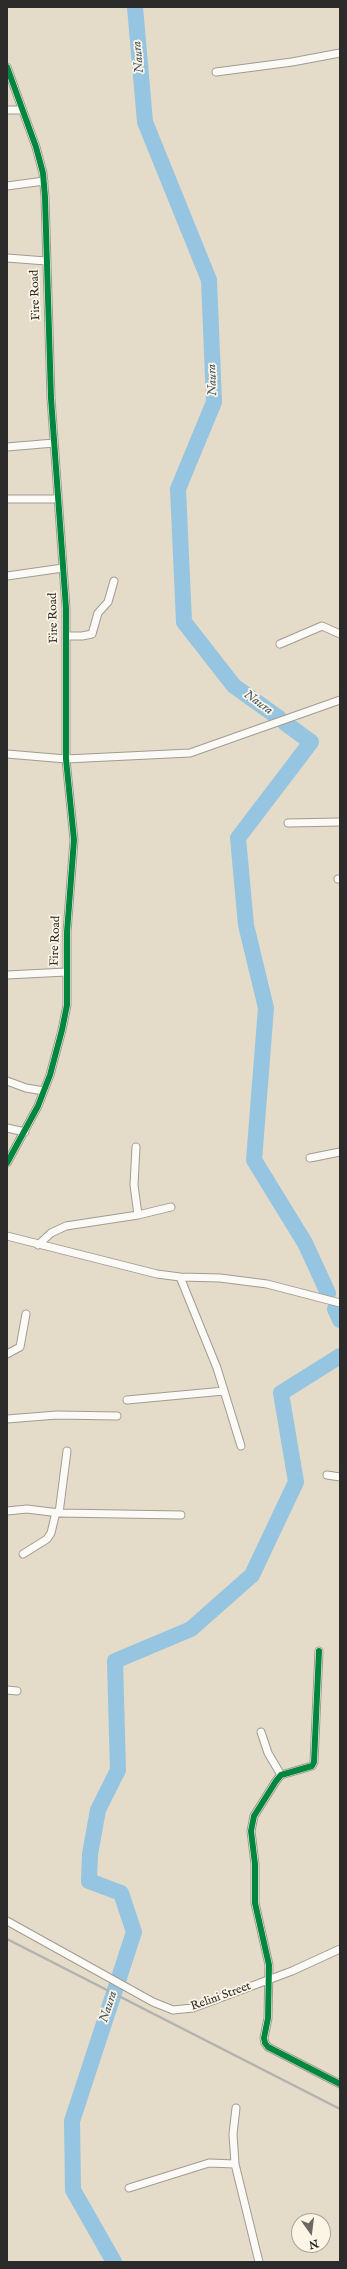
<!DOCTYPE html>
<style>
body{margin:0}
#map{position:relative;width:347px;height:2269px;overflow:hidden;background:#e4dbc9;font-family:"IM FELL English",serif}
canvas{display:block}
.frame{position:absolute;inset:0;border:8px solid #2b2b2b;pointer-events:none}
.north{position:absolute;left:291px;top:2213px;width:40px;height:40px;box-sizing:border-box;background:#fcf5e5;border:1px solid #a8a49b;border-radius:50%;rotate:166deg;font-size:11px;font-weight:700;line-height:16px;text-align:center;color:#2b2b2b}
.north::after{content:'';display:block;margin:auto;width:14px;height:18px;background:#6c6962;clip-path:polygon(50% 0,100% 100%,50% 72%,0 100%)}
</style>
<div id="map">
<canvas width="347" height="2269"></canvas>
<div class="frame"></div>
<div class="north">N</div>
</div>
<script>
const ctx = document.querySelector('canvas').getContext('2d');
ctx.lineJoin = 'round';
const toPath = rows => new Path2D(rows.map(r => 'M' + r).join(''));
function trace(path, color, width, dash) { ctx.strokeStyle = color; ctx.lineWidth = width; ctx.lineCap = dash ? 'butt' : 'round'; ctx.setLineDash(dash || []); ctx.stroke(path); }
function drawText(font, color, halo, rows, align = 'center') {
  ctx.font = font + ' "IM FELL English",serif'; ctx.lineWidth = 3.5; ctx.setLineDash([]); ctx.textBaseline = 'middle'; ctx.strokeStyle = halo; ctx.fillStyle = color; for (const [text, x, y, turn = 0] of rows) {
    ctx.save(); ctx.translate(x, y); ctx.rotate((+turn || 0) * Math.PI / 180); ctx.textAlign = isNaN(turn) ? turn : align; if (halo) ctx.strokeText(text, 0, 0); ctx.fillText(text, 0, 0); ctx.restore();
  }
}
trace(toPath([
 [135,7,145,122,209,280,214,402,178,489,184,622,234,686,279,718],
 [285,723,311,742,238,838,246,925,266,1008,254,1160,305,1243,328,1293],
 [335,1309,340,1320],
 [114,2262,73,2190,72,2121,134,1932,121,1893,89,1881,90,1854,98,1810,118,1770,115,1661,191,1629,252,1575,296,1482,281,1393,340,1356]
]), '#95c5e1', 16);
const minor = toPath([
 [7,67,36,147,43,173,45,197,51,398,66,608,66,759,74,840,67,932,67,1005,62,1030,50,1075,38,1106,7,1163],
 [216,72,292,62,340,53],
 [7,110,22,110],
 [7,186,44,181],
 [7,258,46,261],
 [7,447,54,443],
 [7,499,58,499],
 [7,576,63,568],
 [66,636,82,636,92,634,98,613,108,602,114,581],
 [280,644,322,626,340,634],
 [7,754,66,759,190,753,340,700],
 [288,823,340,822],
 [338,879,340,879],
 [7,975,66,972],
 [7,1081,26,1088,44,1091],
 [7,1128,25,1132],
 [136,1147,134,1185,138,1215],
 [310,1158,340,1152],
 [7,1236,157,1274,180,1277,220,1278,267,1284,340,1303],
 [38,1245,51,1233,66,1226,138,1215,171,1207],
 [180,1277,217,1368,241,1446],
 [7,1354,20,1347,26,1314],
 [127,1400,224,1391],
 [7,1419,57,1415,117,1416],
 [327,1475,340,1477],
 [7,1511,27,1509,59,1513,181,1515],
 [59,1513,67,1451],
 [23,1554,47,1539,51,1533,56,1512],
 [319,1651,314,1762,312,1766,281,1775,276,1781,254,1816,251,1831,255,1864,255,1903,269,1965,268,2018,264,2038,265,2043,268,2047,340,2084],
 [7,1690,17,1691],
 [261,1732,268,1753,281,1775],
 [7,1921,153,2002,173,2010,193,2008,292,1971,340,1949],
 [236,2108,233,2134,235,2164,259,2262],
 [129,2188,209,2163,235,2164]
]);
trace(minor, '#a19c91', 9);
trace(minor, '#fbfaf7', 7);
trace(toPath([
 [7,1939,340,2109]
]), '#b3b1af', 2.5);
trace(toPath([
 [7,67,36,147,43,173,45,197,51,398,66,608,66,759,74,840,67,932,67,1005,62,1030,50,1075,38,1106,7,1163],
 [319,1651,314,1762,312,1766,281,1775,276,1781,254,1816,251,1831,255,1864,255,1903,269,1965,268,2018,264,2038,265,2043,268,2047,340,2084]
]), '#00873e', 6);
drawText('12px', '#2b2b2b', '#fcf5e5', [
 ["Fire Road",36,295,-92],
 ["Fire Road",54,618,-91],
 ["Fire Road",56,941,-88],
 ["Relini Street",221,1997,-20]
]);
drawText('italic 13px', '#415665', '#fcf5e5', [
 ["Naura",139,57,-95],
 ["Naura",213,380,-92],
 ["Naura",258,703,36],
 ["Naura",109,2007,-72]
]);
</script>
